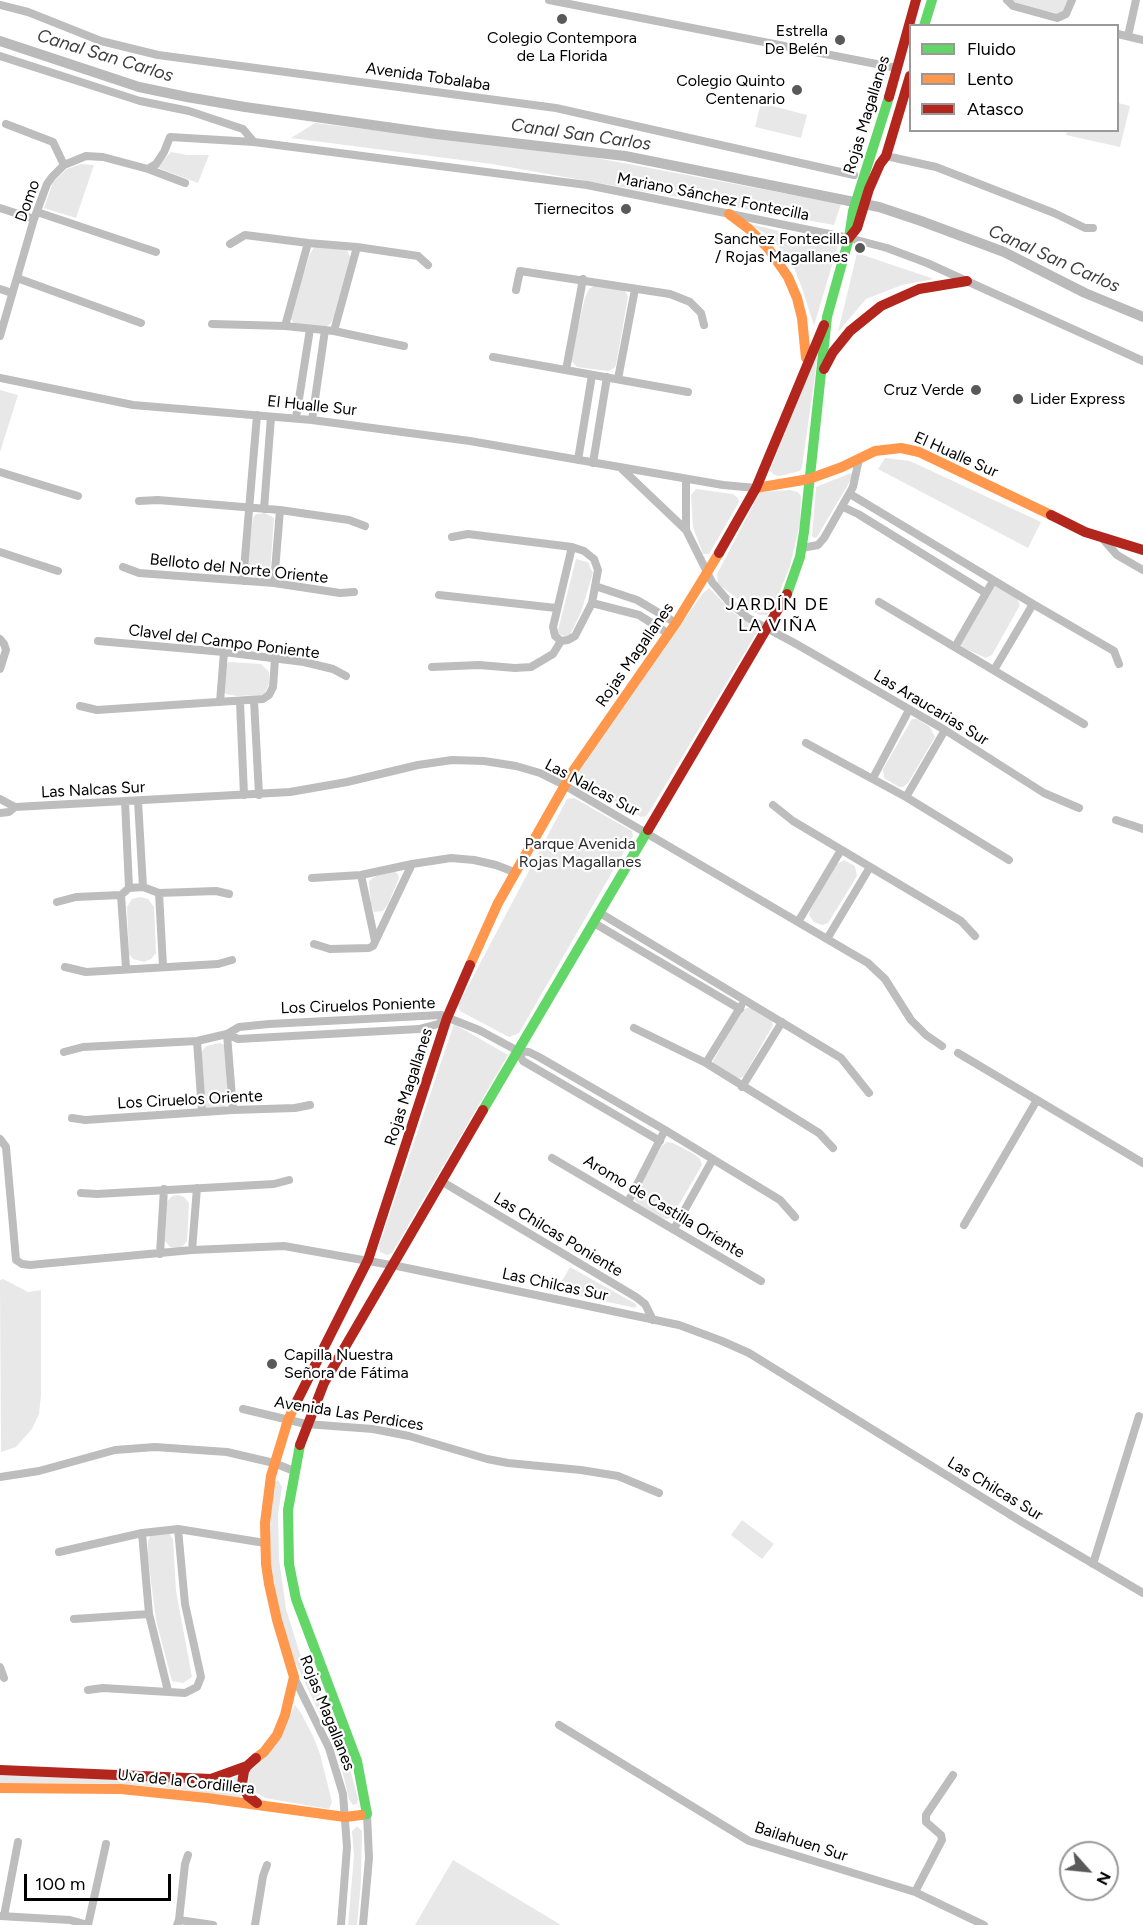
<!DOCTYPE html>
<meta charset="utf-8">
<style>
body{margin:0}
#map{position:relative;width:1143px;height:1925px;overflow:hidden;background:#fff;font-family:Figtree,sans-serif}
canvas{display:block}
.legend{position:absolute;left:909px;top:24px;width:210px;height:108px;box-sizing:border-box;background:#fff;border:2px solid #999;margin:0;padding:8px 10px;list-style:none;font-size:18px;color:#000}
.legend li{display:flex;align-items:center;gap:12px;height:30px}
.legend b{width:30px;border:2px solid #999}
.north{position:absolute;left:1059px;top:1841px;width:60px;height:60px;box-sizing:border-box;background:#fff;border:2px solid #999;border-radius:50%;rotate:117deg;font-size:16px;font-weight:700;line-height:24px;text-align:center;color:#000}
.north::after{content:'';display:block;margin:auto;width:21px;height:27px;background:#595959;clip-path:polygon(50% 0,100% 100%,50% 72%,0 100%)}
.scale{position:absolute;left:24px;top:1874px;width:147px;height:27px;box-sizing:border-box;border:3px solid #000;border-top:0;padding-left:8px;font-size:18px;line-height:21px;white-space:nowrap;color:#000;-webkit-text-stroke:4px #fff;paint-order:stroke}
</style>
<div id="map">
<canvas width="1143" height="1925"></canvas>
<ul class="legend">
<li><b style="height:8px;background:#63d668"></b>Fluido</li>
<li><b style="height:8px;background:#ff974d"></b>Lento</li>
<li><b style="height:8px;background:#b3261e"></b>Atasco</li>
</ul>
<div class="north">N</div>
<div class="scale">100 m</div>
</div>
<script>
const ctx = document.querySelector('canvas').getContext('2d');
ctx.lineJoin = 'round';
function paint(path, color) { ctx.fillStyle = color; ctx.fill(path, 'evenodd'); }
const toPath = rows => new Path2D(rows.map(r => 'M' + r).join(''));
function trace(path, color, width, dash) { ctx.strokeStyle = color; ctx.lineWidth = width; ctx.lineCap = dash ? 'butt' : 'round'; ctx.setLineDash(dash || []); ctx.stroke(path); }
function drawText(font, color, halo, rows, align = 'center') {
  ctx.font = font + ' Figtree,sans-serif'; ctx.lineWidth = 4.5; ctx.setLineDash([]); ctx.textBaseline = 'middle'; ctx.strokeStyle = halo; ctx.fillStyle = color; for (const [text, x, y, turn = 0] of rows) {
    ctx.save(); ctx.translate(x, y); ctx.rotate((+turn || 0) * Math.PI / 180); ctx.textAlign = isNaN(turn) ? turn : align; if (halo) ctx.strokeText(text, 0, 0); ctx.fillText(text, 0, 0); ctx.restore();
  }
}
paint(toPath([
 [1011,0,1068,0,1066,9,1060,14,1015,4],
 [761,103,807,115,801,138,755,127],
 [1118,103,1130,106,1120,147,1066,135,1067,131,1118,130],
 [315,123,586,156,841,204,834,225,492,164,291,138],
 [171,152,187,155,209,155,198,183,156,167],
 [81,164,94,165,76,218,44,208,53,182,67,169],
 [750,224,838,245,814,326,802,288,790,258,766,234],
 [315,246,347,250,350,257,334,316,331,323,325,328,296,325,289,317,310,254],
 [857,253,934,279,902,285,866,299,838,332],
 [595,285,624,289,628,297,616,365,614,368,608,371,577,367,570,359,585,298,589,289],
 [819,347,802,467,800,471,780,476,774,475,770,470],
 [0,390,18,395,0,452],
 [885,458,910,461,1041,522,1028,548,878,469],
 [851,473,853,476,817,537,814,538,812,536,816,487],
 [696,489,733,494,738,498,739,502,709,554,703,554,693,527,691,495],
 [790,490,798,492,801,496,800,523,790,566,778,596,767,615,759,615,718,584,717,574,760,492],
 [265,513,274,518,270,573,267,577,258,578,249,574,247,565,253,518,256,514],
 [576,559,588,562,593,573,581,612,569,637,557,634],
 [993,584,1017,598,1020,605,992,655,986,658,964,648,960,644],
 [709,588,734,613,755,628,757,632,651,809,646,816,641,817,583,783,578,779,578,773,703,593],
 [229,662,261,664,269,672,269,684,265,693,261,695,237,696,226,694,222,690,225,665],
 [912,719,917,719,930,727,935,737,908,783,903,787,899,787,884,778,883,769],
 [574,798,632,831,633,836,519,1033,509,1037,460,1011,458,1005,567,799],
 [844,860,855,866,857,876,828,923,822,925,814,922,809,915,811,907,837,864],
 [394,871,398,874,399,878,388,904,383,911,374,912,371,904,369,881,376,876],
 [140,897,148,899,154,907,156,953,151,959,144,962,133,959,129,954,127,907,132,899],
 [750,1007,771,1018,773,1025,744,1076,737,1080,714,1065,713,1061,742,1010],
 [454,1024,508,1055,392,1253,387,1255,380,1252,379,1246],
 [220,1043,225,1045,226,1049,228,1099,226,1105,221,1109,207,1108,204,1106,201,1053,206,1046],
 [667,1142,673,1143,694,1154,700,1159,702,1165,673,1215,668,1219,662,1218,638,1204,635,1200,634,1195,662,1146],
 [178,1195,184,1197,189,1203,187,1241,183,1246,177,1248,170,1247,165,1241,167,1202,172,1196],
 [570,1267,636,1304,636,1308,556,1291],
 [3,1279,28,1292,41,1290,41,1395,39,1414,32,1429,16,1447,1,1452,0,1280],
 [278,1480,282,1487,278,1515,279,1559,286,1609,300,1654,325,1704,347,1757,358,1799,357,1804,353,1805,349,1799,338,1753,293,1657,278,1607,271,1563,270,1542,271,1503,275,1482],
 [742,1520,774,1544,762,1559,731,1535],
 [159,1532,169,1533,173,1539,176,1591,192,1677,183,1683,172,1681,156,1620,148,1558,148,1542,150,1536],
 [295,1705,301,1713,313,1736,320,1754,332,1802,329,1809,265,1798,252,1790,249,1785,248,1774,252,1765,282,1734],
 [0,1775,63,1775,196,1784,215,1783,239,1776,242,1795,239,1798,162,1787,100,1783,0,1783],
 [357,1826,362,1831,361,1882,357,1925,348,1925,354,1856,352,1831],
 [453,1860,561,1925,415,1925]
]), '#e8e8e8');
trace(toPath([
 [0,41,139,87,187,97,245,107,436,134,625,156,879,207,921,221,1004,252,1085,293,1143,317]
]), '#bababa', 10);
trace(toPath([
 [549,0,897,68],
 [1007,0,1013,6,1057,18,1066,14,1072,0],
 [0,5,28,12,101,41,158,55,556,108,854,175],
 [1118,34,1143,40],
 [1128,36,1136,0],
 [0,56,140,101,189,111,243,129,254,142],
 [6,124,53,142,64,165],
 [886,156,936,167,1054,213,1085,228,1093,228],
 [148,169,185,183],
 [0,208,34,219],
 [37,212,156,252],
 [230,244,245,235,308,243,357,247,418,256,428,265],
 [17,278,141,323],
 [0,289,12,293],
 [516,290,520,271,670,294,690,302,701,313,704,325],
 [212,324,285,326,334,331,404,346],
 [285,326,308,243],
 [334,331,357,247],
 [0,336,34,219,47,184,52,177,64,165,86,156,103,157,148,169,156,164,164,152,170,137,254,142,587,185,849,238,887,248,927,263,1143,361],
 [493,357,688,392],
 [566,370,583,279],
 [0,378,133,405,312,420,470,441,723,485,756,488],
 [618,379,635,289],
 [296,418,310,329],
 [312,420,325,330],
 [578,460,592,375],
 [593,463,607,377],
 [622,469,686,530,712,582,730,603,748,618,798,645,945,730,1044,793,1079,808],
 [0,472,78,496],
 [850,494,1033,604,1114,651,1119,664],
 [139,501,158,500,280,510,349,520,365,526],
 [843,507,858,514,986,593],
 [264,509,271,417],
 [686,530,686,479],
 [452,537,468,534,572,547,584,551,594,559,598,570,592,603,575,636,568,640,561,641],
 [1103,539,1117,555,1143,570],
 [802,548,818,545,824,538,853,487,859,459],
 [0,552,58,571],
 [123,567,139,573,274,583,340,593,354,592],
 [243,581,257,415],
 [274,583,280,510],
 [595,586,637,600,676,623],
 [439,595,556,608],
 [879,602,1084,724],
 [592,603,639,615,669,634],
 [0,639,4,644,6,650,0,669],
 [98,641,224,652,304,662,333,669,346,676],
 [561,641,555,636,553,627,572,547],
 [955,647,993,581],
 [432,667,479,665,515,668,531,667,553,654,561,641],
 [994,670,1033,604],
 [254,700,259,795],
 [220,702,224,652],
 [240,702,244,795],
 [80,706,97,710,263,699,269,695,273,687,275,659],
 [806,743,906,797,1009,860],
 [873,778,909,710],
 [906,797,945,730],
 [0,799,15,807],
 [125,801,129,888],
 [138,801,143,887],
 [773,805,793,821,961,921,975,936],
 [15,807,290,792,347,782,418,765,452,760,484,761,516,766,540,773,564,785,868,963,885,979,911,1020,926,1035,942,1046],
 [0,813,9,812,15,807],
 [1116,820,1143,829],
 [361,875,375,941],
 [312,878,361,875,412,864,451,858,474,860,496,865,514,872],
 [159,893,163,966],
 [121,895,126,968],
 [57,902,76,897,121,895,129,888,143,887,159,893,216,891,229,894],
 [600,913,841,1058,869,1093],
 [798,922,841,850],
 [594,923,740,1009],
 [827,939,870,867],
 [314,944,330,949,369,948,373,946,412,864],
 [65,967,86,972,218,964,232,960],
 [634,1028,706,1063,819,1133,833,1148],
 [227,1034,238,1039,419,1029,438,1024,447,1018],
 [227,1034,233,1110],
 [197,1041,202,1111],
 [518,1051,523,1061,660,1141],
 [64,1052,83,1047,197,1041,227,1034,239,1027,269,1024,441,1015,479,1030,518,1051,529,1052,539,1057,665,1130,780,1200,795,1217],
 [958,1053,1143,1163],
 [706,1063,741,1006],
 [742,1087,782,1022],
 [72,1118,85,1120,233,1110,295,1108,310,1105],
 [0,1139,6,1147,16,1260,22,1264,30,1265,192,1250,284,1246,402,1267,679,1325,722,1341,749,1353,1022,1522,1143,1593],
 [552,1158,761,1281],
 [441,1181,636,1297,645,1304,653,1320],
 [81,1193,97,1194,274,1184,289,1180],
 [628,1202,665,1130],
 [964,1225,1037,1100],
 [674,1229,713,1159],
 [192,1250,197,1188],
 [160,1254,164,1189],
 [243,1409,306,1424,373,1429,409,1436,487,1459,508,1463,581,1470,618,1476,659,1493],
 [0,1477,39,1471,115,1450,155,1447,227,1452,274,1463,294,1471],
 [142,1533,149,1614,168,1691],
 [59,1552,142,1533,178,1529,265,1543],
 [1093,1564,1139,1416],
 [74,1619,149,1614],
 [0,1667,4,1678],
 [294,1677,329,1748,343,1794,347,1847,341,1925],
 [88,1690,103,1688,185,1693,197,1687,201,1677,185,1604,178,1529],
 [559,1725,749,1841,915,1892,984,1925],
 [915,1892,942,1840,941,1835,926,1822,926,1815,953,1775],
 [0,1916,70,1920,88,1925],
 [4,1916,18,1842],
 [179,1920,213,1925],
 [88,1925,106,1844],
 [177,1925,179,1920,185,1864,188,1855],
 [255,1925,263,1876,267,1865],
 [363,1925,369,1858,367,1814]
]), '#bdbdbd', 8);
trace(toPath([
 [924,26,932,0],
 [787,594,800,557,804,532,827,317,849,238,853,211,889,97],
 [483,1110,648,830],
 [300,1445,288,1510,289,1564,296,1599,357,1761,367,1814,361,1815]
]), '#63d668', 10);
trace(toPath([
 [729,214,749,229,768,248,788,277,797,298,802,318,806,358],
 [756,488,809,479,842,467,875,451,901,448,919,452,1051,515],
 [470,965,498,903,573,771,676,623,719,553],
 [256,1758,264,1752,277,1735,285,1715,294,1677,277,1620,269,1584,266,1564,265,1523,271,1476,288,1420,297,1401],
 [0,1788,121,1789,207,1798,345,1817,361,1815]
]), '#ff974d', 10);
trace(toPath([
 [889,97,916,0],
 [849,238,857,228,869,189,880,164,886,156,910,76],
 [824,369,833,352,850,331,881,306,919,289,967,281],
 [1051,515,1085,532,1143,550],
 [719,553,756,488,824,325],
 [648,830,787,594],
 [297,1401,368,1260,447,1018,470,965],
 [300,1445,324,1383,483,1110],
 [247,1766,244,1771,242,1784,248,1796,257,1803],
 [0,1770,211,1779,247,1766,256,1758]
]), '#b3261e', 10);
for (const [x, y, r, color] of [
 [562,19,6,"#595959"],
 [840,40,6,"#595959"],
 [797,90,6,"#595959"],
 [626,209,6,"#595959"],
 [860,248,6,"#595959"],
 [976,390,6,"#595959"],
 [1018,399,6,"#595959"],
 [272,1364,6,"#595959"]
]) { const dot = new Path2D(); dot.arc(x, y, r, 0, 2 * Math.PI); ctx.fillStyle = color; ctx.fill(dot); trace(dot, '#fff', 2); }
drawText('16px', '#000', '#fff', [
 ["Estrella",828,31],
 ["De Belén",828,49],
 ["Colegio Contempora",562,38,"center"],
 ["de La Florida",562,56,"center"],
 ["Colegio Quinto",785,81],
 ["Centenario",785,99],
 ["Tiernecitos",614,209],
 ["Sanchez Fontecilla",848,239],
 ["/ Rojas Magallanes",848,257],
 ["Cruz Verde",964,390],
 ["Lider Express",1030,399,"left"],
 ["Capilla Nuestra",284,1355,"left"],
 ["Señora de Fátima",284,1373,"left"]
], 'right');
drawText('16px', '#000', '#fff', [
 ["Avenida Tobalaba",428,77,8],
 ["Rojas Magallanes",867,115,-73],
 ["Mariano Sánchez Fontecilla",713,197,11],
 ["Domo",28,201,-70],
 ["El Hualle Sur",312,406,6],
 ["El Hualle Sur",956,455,24],
 ["Belloto del Norte Oriente",239,569,6],
 ["Clavel del Campo Poniente",224,642,7],
 ["Rojas Magallanes",635,655,-55],
 ["Las Araucarias Sur",931,708,31],
 ["Las Nalcas Sur",592,788,28],
 ["Las Nalcas Sur",93,790,-3],
 ["Los Ciruelos Poniente",358,1006,-2],
 ["Rojas Magallanes",409,1087,-72],
 ["Los Ciruelos Oriente",190,1100,-3],
 ["Aromo de Castilla Oriente",664,1207,31],
 ["Las Chilcas Poniente",558,1235,31],
 ["Las Chilcas Sur",555,1285,12],
 ["Avenida Las Perdices",349,1414,9],
 ["Las Chilcas Sur",995,1489,31],
 ["Rojas Magallanes",327,1713,68],
 ["Uva de la Cordillera",186,1782,6],
 ["Bailahuen Sur",801,1842,18]
]);
drawText('16px', '#2d2d2d', '#fff', [
 ["Parque Avenida",580,844],
 ["Rojas Magallanes",580,862]
]);
drawText('italic 18px', '#3e3e3e', '#fff', [
 ["Canal San Carlos",105,56,17],
 ["Canal San Carlos",581,135,8],
 ["Canal San Carlos",1054,259,24]
]);
ctx.letterSpacing = '1.5px';
drawText('18px', '#000', '#fff', [
 ["JARDÍN DE",778,605],
 ["LA VIÑA",778,626]
]);
ctx.letterSpacing = '0px';
</script>
